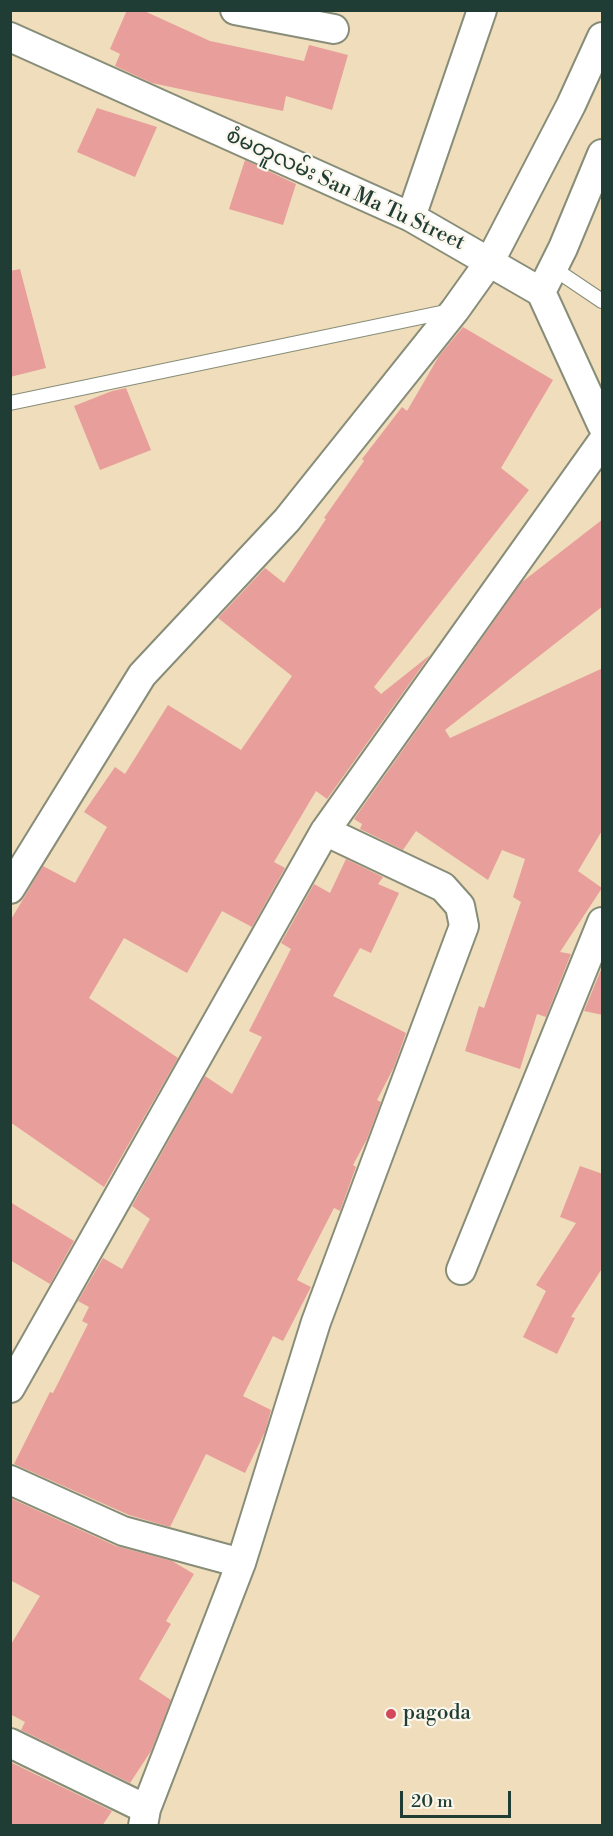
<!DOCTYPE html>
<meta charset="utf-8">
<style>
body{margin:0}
#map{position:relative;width:613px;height:1836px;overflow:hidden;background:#efddbb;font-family:"Libre Bodoni",serif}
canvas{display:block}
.frame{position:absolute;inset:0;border:12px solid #1f3d34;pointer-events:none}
.scale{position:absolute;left:400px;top:1791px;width:111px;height:27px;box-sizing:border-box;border:3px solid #1f3d34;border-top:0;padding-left:8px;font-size:18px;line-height:21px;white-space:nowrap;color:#1f3d34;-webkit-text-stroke:4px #fbf7ec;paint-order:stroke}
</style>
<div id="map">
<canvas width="613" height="1836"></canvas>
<div class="frame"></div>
<div class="scale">20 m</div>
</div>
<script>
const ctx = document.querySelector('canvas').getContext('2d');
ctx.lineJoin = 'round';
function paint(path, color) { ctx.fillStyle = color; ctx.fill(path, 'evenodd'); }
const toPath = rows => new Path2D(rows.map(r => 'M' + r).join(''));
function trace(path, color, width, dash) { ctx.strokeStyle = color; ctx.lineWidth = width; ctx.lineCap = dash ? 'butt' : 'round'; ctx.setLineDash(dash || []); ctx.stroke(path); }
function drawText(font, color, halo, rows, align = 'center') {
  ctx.font = font + ' "Libre Bodoni","Noto Sans Myanmar",serif'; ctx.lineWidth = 4.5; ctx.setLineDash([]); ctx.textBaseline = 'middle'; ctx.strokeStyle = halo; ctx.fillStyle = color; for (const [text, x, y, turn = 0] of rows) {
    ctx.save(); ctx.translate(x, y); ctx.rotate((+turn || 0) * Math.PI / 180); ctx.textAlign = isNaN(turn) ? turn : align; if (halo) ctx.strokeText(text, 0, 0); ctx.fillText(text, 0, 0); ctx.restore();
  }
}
paint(toPath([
 [127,10,142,10,210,41,304,61,309,45,348,55,332,110,286,96,283,111,152,83,115,66,120,54,110,49],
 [97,108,157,127,135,177,77,152],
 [245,160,296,184,283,225,229,209],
 [20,269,46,368,10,377,10,271],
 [463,327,553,380,501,468,529,490,374,687,381,694,430,655,327,799,316,791,274,862,285,868,252,927,222,911,187,973,124,938,89,998,178,1058,104,1187,10,1122,10,921,43,866,75,883,107,827,84,812,115,767,125,774,168,705,241,750,292,676,218,618,265,568,284,583,326,519,324,518,364,461,362,459,402,407,407,411,439,356],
 [126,388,151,450,100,470,74,406,112,391],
 [603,519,603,606,445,730,450,738,603,668,603,829,578,871,602,888,560,952,571,954,546,1017,537,1014,520,1069,465,1051,479,1006,484,1008,521,902,513,897,525,859,502,850,488,880,416,831,403,850,360,829,362,824,354,819,522,582],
 [346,859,383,877,378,884,399,893,371,953,360,948,333,996,406,1033,394,1067,377,1100,381,1102,367,1139,353,1165,356,1167,340,1211,334,1208,297,1280,311,1287,283,1341,273,1336,243,1396,271,1410,265,1432,245,1473,206,1454,170,1527,129,1515,14,1464,50,1392,53,1393,88,1324,82,1321,89,1307,78,1301,103,1258,122,1269,150,1219,132,1206,205,1076,232,1094,262,1037,249,1031,291,949,281,943,314,884,330,893],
 [603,965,603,1015,584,1011],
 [580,1166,603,1174,603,1267,571,1317,575,1318,557,1354,523,1337,546,1291,536,1285,576,1223,560,1217],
 [10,1202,74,1241,50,1284,10,1260],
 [10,1498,116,1546,172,1561,194,1574,166,1621,171,1624,139,1679,171,1700,151,1751,130,1783,21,1730,25,1722,10,1714,10,1646,40,1596,10,1580],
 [10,1762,112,1811,102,1826,10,1826]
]), '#e89e9b');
const lane = toPath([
 [553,268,602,301],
 [10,403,450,311]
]);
const street = toPath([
 [235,10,334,29],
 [10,37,411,217,541,292,602,425],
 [411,217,482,10],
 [541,292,563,248,602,154],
 [10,889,142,675,287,520,455,310,490,261,571,105,602,37],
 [461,1270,602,922],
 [10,1388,325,831,602,442],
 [10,1480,123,1531,241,1563],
 [10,1743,146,1809],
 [143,1826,146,1809,241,1563,316,1322,464,926,460,906,443,887,325,831]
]);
trace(lane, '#878d78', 16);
trace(street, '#878d78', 32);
trace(lane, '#fff', 14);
trace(street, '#fff', 28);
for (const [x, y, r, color] of [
 [391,1714,6,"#d1495b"]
]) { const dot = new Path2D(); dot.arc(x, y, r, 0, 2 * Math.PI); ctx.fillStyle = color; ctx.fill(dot); trace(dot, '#fbf7ec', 2); }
drawText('21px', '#1f3d34', '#fbf7ec', [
 ["စံမတူလမ်း San Ma Tu Street",345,190,25]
]);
drawText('21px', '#1f3d34', '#fbf7ec', [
 ["pagoda",403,1714]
], 'left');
</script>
